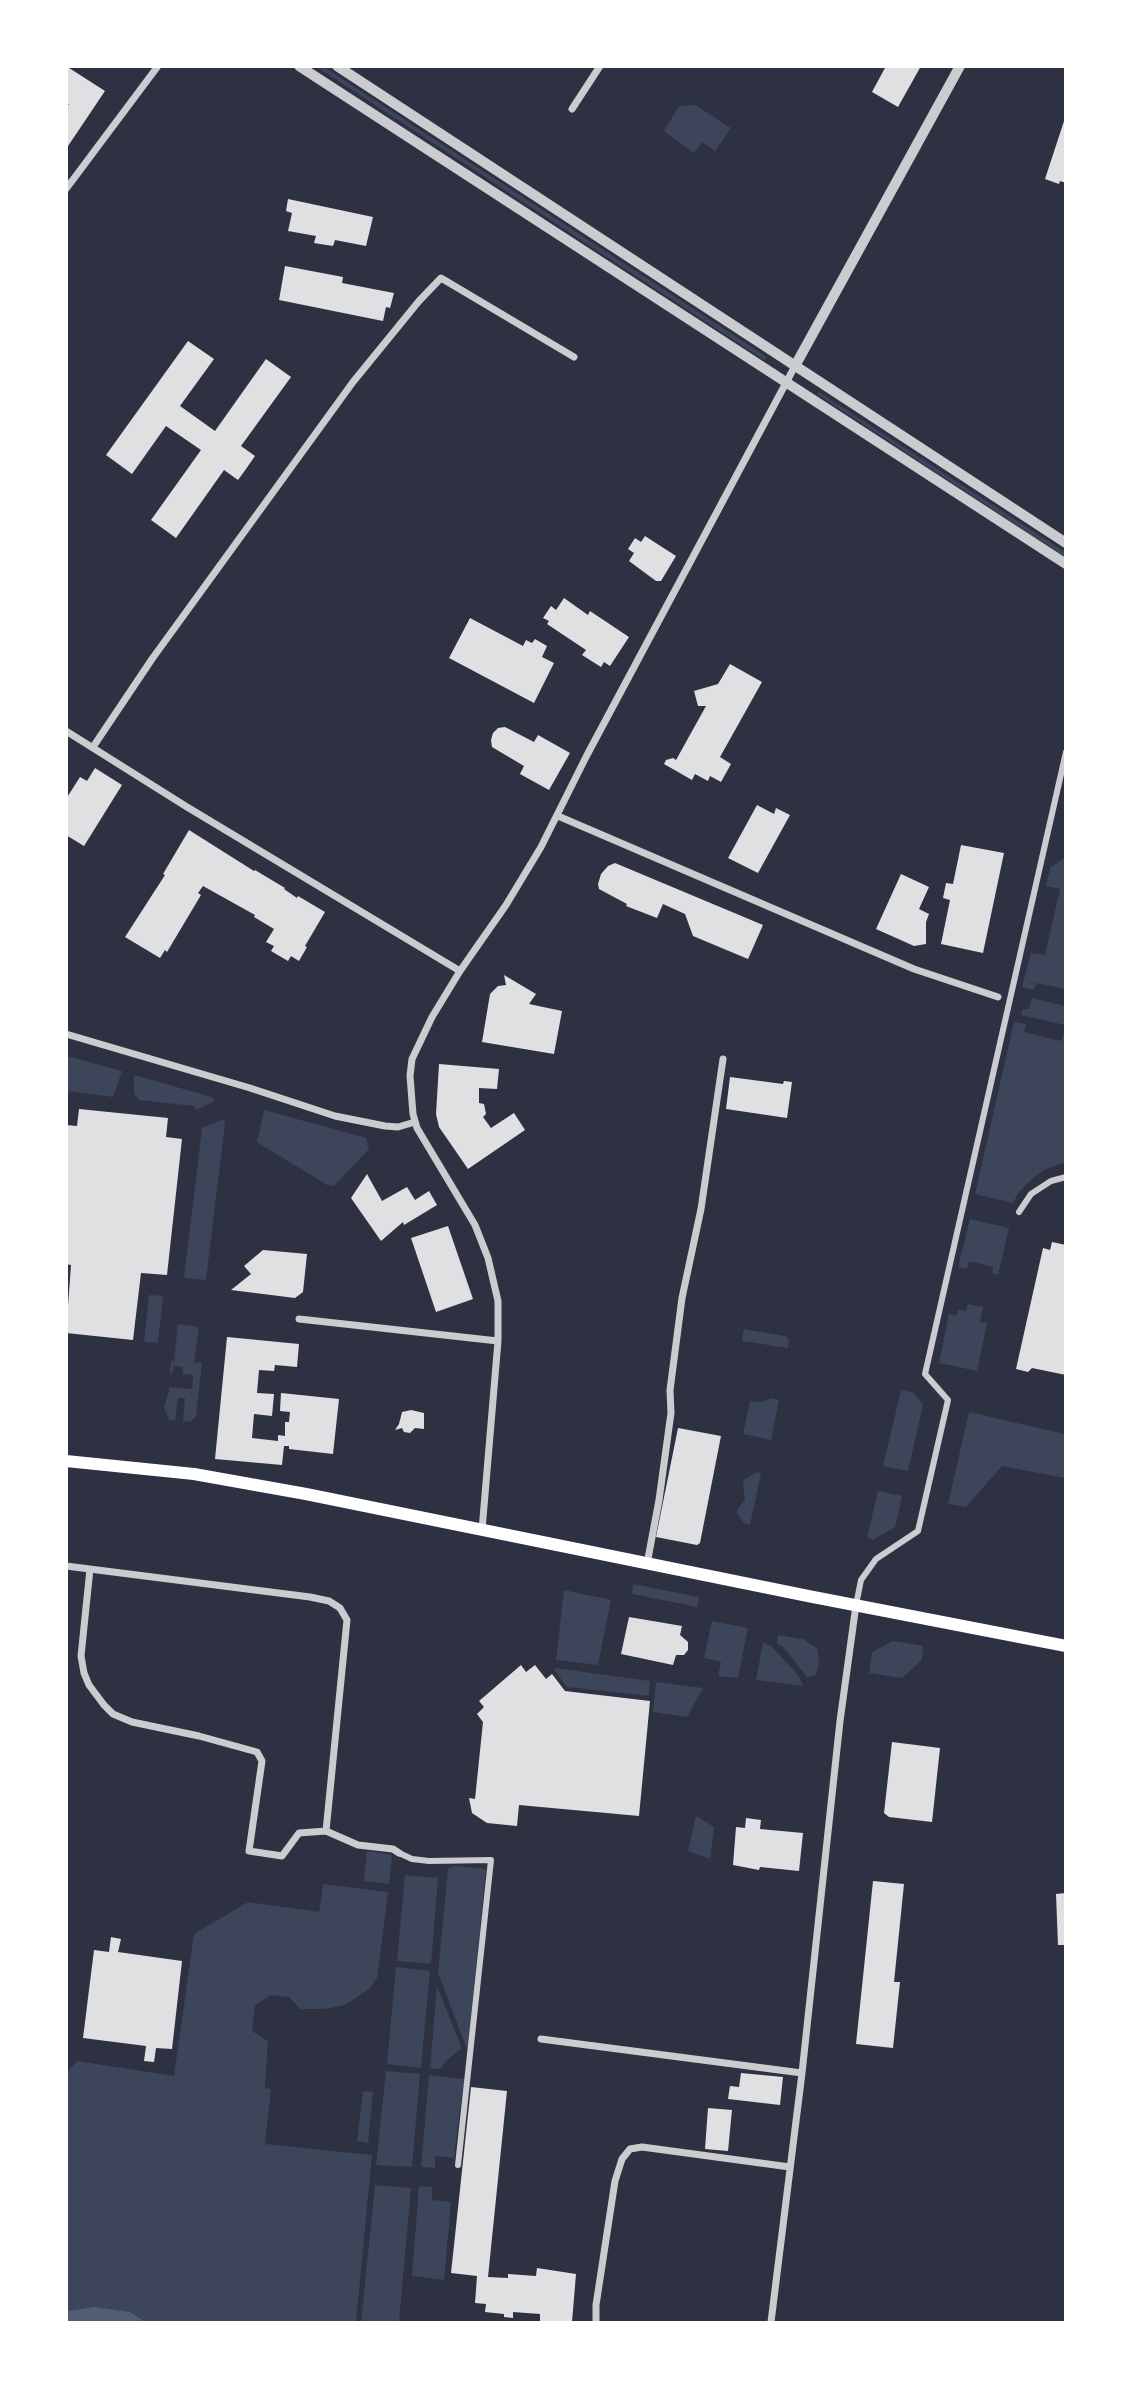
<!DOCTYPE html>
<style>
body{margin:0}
#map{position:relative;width:1132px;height:2389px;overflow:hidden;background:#2d3142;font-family:Lato,sans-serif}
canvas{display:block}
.frame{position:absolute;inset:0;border:68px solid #fff;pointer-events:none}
</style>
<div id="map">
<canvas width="1132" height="2389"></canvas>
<div class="frame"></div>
</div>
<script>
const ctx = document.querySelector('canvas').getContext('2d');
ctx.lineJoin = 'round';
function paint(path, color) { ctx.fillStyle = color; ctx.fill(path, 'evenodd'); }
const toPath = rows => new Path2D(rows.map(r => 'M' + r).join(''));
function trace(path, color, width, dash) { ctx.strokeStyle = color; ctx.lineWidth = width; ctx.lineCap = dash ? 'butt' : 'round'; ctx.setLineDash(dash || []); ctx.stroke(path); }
paint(toPath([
 [317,67,324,67,767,357,764,360],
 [695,105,731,128,715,151,702,142,694,153,664,131,679,106],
 [819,392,1065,552,1065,557,817,394],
 [1065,857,1065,989,1036,983,1034,990,1022,987,1031,953,1045,955,1060,889,1046,886,1050,868],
 [1032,998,1065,1006,1065,1025,1021,1015,1023,1009,1029,1009],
 [1014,1022,1026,1024,1024,1032,1061,1041,1063,1034,1065,1035,1066,1162,1044,1170,1033,1178,1019,1192,1013,1203,975,1194],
 [67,1056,122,1071,113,1097,67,1091],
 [134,1075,212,1097,215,1101,196,1110,194,1106,139,1100,134,1094],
 [264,1110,366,1138,369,1149,334,1186,327,1185,257,1142],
 [223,1119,225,1124,206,1280,184,1278,202,1128],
 [970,1219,1009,1228,998,1275,992,1273,993,1267,969,1261,967,1269,958,1267],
 [149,1295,163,1296,158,1343,144,1342],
 [968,1304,983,1307,980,1322,987,1323,977,1371,939,1363,949,1314,956,1316,958,1310,966,1311],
 [178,1324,199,1327,194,1362,202,1363,196,1416,190,1422,183,1421,185,1398,178,1398,175,1420,169,1420,164,1407,170,1387,192,1389,193,1375,183,1374,183,1367,174,1366,172,1373,170,1373,171,1361,174,1361],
 [744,1329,785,1336,789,1340,788,1348,742,1341],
 [901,1390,914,1393,923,1405,908,1471,883,1466],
 [773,1398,779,1400,771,1440,743,1434,750,1401,760,1402],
 [969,1412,1065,1434,1065,1478,1002,1466,966,1507,948,1504],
 [756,1472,761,1473,750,1525,744,1523,737,1513,738,1508,745,1500,743,1485,744,1480],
 [878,1491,902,1496,895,1527,873,1540,867,1537],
 [633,1584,699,1597,697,1607,632,1594],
 [564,1590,611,1600,598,1665,556,1660],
 [712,1621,748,1628,738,1678,718,1676,721,1662,704,1658],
 [778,1635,803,1639,817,1648,819,1661,816,1675,807,1677,786,1650,777,1643],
 [893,1641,923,1646,922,1660,902,1678,869,1673,872,1652],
 [763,1642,771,1646,787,1663,799,1676,803,1686,756,1680],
 [555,1668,650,1681,649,1696,567,1687,555,1671],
 [656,1682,703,1688,687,1717,653,1712],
 [696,1816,714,1827,710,1859,688,1851],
 [367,1851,392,1855,389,1884,364,1881],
 [456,1866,486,1869,468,2046,466,2047,438,1973,448,1868],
 [405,1875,438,1878,431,1964,397,1961],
 [323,1884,388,1892,377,1978,369,1989,345,2005,324,2009,300,2009,289,1997,270,1995,255,2006,252,2031,268,2041,265,2088,271,2089,265,2144,372,2155,356,2322,67,2322,66,2073,77,2061,174,2076,194,1934,248,1902,319,1912],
 [396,1967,430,1971,421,2068,387,2064],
 [437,1986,462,2048,446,2061,440,2069,430,2068],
 [386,2071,420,2074,412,2167,376,2165],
 [429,2075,464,2079,454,2158,435,2156,435,2168,421,2167],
 [363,2091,373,2092,368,2143,357,2141],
 [375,2185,411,2188,399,2322,361,2322],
 [419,2186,432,2187,432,2200,451,2202,444,2280,412,2276]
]), '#3c4559');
paint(toPath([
 [95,2307,130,2312,145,2322,67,2322,67,2311]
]), '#4f5d75');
paint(toPath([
 [66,66,105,91,66,149,66,107,69,104,66,103],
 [886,66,921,66,898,107,872,92],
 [1065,118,1066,183,1060,181,1059,184,1045,179],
 [288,199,373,217,366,246,335,240,333,246,314,243,316,236,288,231,292,213,286,211],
 [285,266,343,277,342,283,394,293,390,308,386,307,383,321,279,300],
 [188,341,214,359,180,406,215,431,266,359,291,377,241,446,255,456,246,469,238,480,224,470,176,538,151,520,201,450,166,426,132,474,106,455],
 [645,536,676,556,661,581,656,581,629,561,634,553,628,549,635,538,641,542],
 [564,598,588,615,590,611,629,637,610,666,604,662,601,667,582,655,586,650,547,624,549,621,543,618,551,606,556,610],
 [470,618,523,646,526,640,532,643,535,639,547,646,542,657,554,663,534,703,449,658],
 [730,664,762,682,720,757,731,764,721,782,710,776,708,781,695,774,692,780,664,764,666,760,673,758,676,760,706,706,698,706,694,691,718,684],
 [505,727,534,742,538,735,570,753,549,790,520,774,524,766,492,747,491,740,493,733,498,728],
 [95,768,122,785,84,846,66,835,66,799,80,777,87,781],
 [757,805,774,814,776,808,790,815,758,873,728,858],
 [189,830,254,871,255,870,285,888,284,889,297,898,298,896,325,912,305,946,307,947,299,961,291,956,288,961,271,951,274,946,266,942,274,929,254,917,255,915,203,886,198,893,201,895,167,952,165,950,160,958,125,937,165,875,163,874],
 [961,845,1004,853,983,953,941,944,950,900,943,898,946,883,953,884],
 [615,863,763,925,748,959,693,936,685,914,663,904,657,918,626,906,627,904,599,889,598,884,601,874,608,866],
 [901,874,929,887,919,909,929,914,926,922,926,944,914,946,876,929],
 [504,975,536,994,529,1004,562,1011,554,1054,482,1042,490,994,498,986,506,985],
 [439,1064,499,1069,497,1089,479,1088,479,1103,484,1104,486,1114,483,1117,491,1128,514,1113,525,1130,468,1169,439,1127,436,1114],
 [730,1077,783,1084,784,1081,792,1082,787,1118,726,1109],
 [79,1109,168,1118,166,1137,182,1139,167,1275,141,1273,133,1340,66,1333,71,1265,66,1264,66,1125,77,1126],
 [367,1174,382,1201,407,1187,415,1200,429,1191,437,1205,404,1225,403,1222,381,1241,351,1198],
 [448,1226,473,1299,436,1312,411,1238],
 [1052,1242,1066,1245,1066,1375,1032,1368,1028,1372,1016,1369,1043,1248,1050,1250],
 [263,1250,307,1254,303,1292,295,1298,231,1290,251,1274,244,1266],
 [227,1337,299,1344,297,1367,275,1365,274,1371,259,1370,257,1393,274,1394,272,1416,254,1414,252,1438,278,1441,278,1435,285,1436,285,1422,289,1422,290,1412,280,1411,281,1393,339,1399,333,1454,289,1449,289,1446,284,1446,282,1465,215,1459],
 [411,1410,424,1413,424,1429,415,1428,410,1433,404,1432,402,1428,395,1430,399,1424,402,1412],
 [678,1428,721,1436,700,1543,697,1545,656,1537],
 [629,1617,682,1626,680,1635,688,1642,688,1650,684,1655,676,1655,673,1665,621,1654],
 [521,1665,526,1672,535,1665,546,1679,552,1674,565,1691,650,1701,639,1816,519,1805,517,1826,487,1823,472,1813,469,1798,475,1799,483,1722,477,1714,484,1707,479,1701],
 [892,1742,940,1748,932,1822,889,1817,884,1813],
 [746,1818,761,1820,760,1829,803,1833,799,1871,760,1867,759,1870,733,1865,736,1827,745,1828],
 [873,1881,904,1884,894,1982,900,1982,893,2048,856,2044],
 [1066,1893,1066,1945,1058,1945,1056,1894],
 [111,1937,121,1939,118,1952,182,1961,172,2049,156,2048,154,2062,144,2061,146,2046,83,2038,94,1950,109,1952],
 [741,2073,783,2077,780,2105,728,2099,730,2086,739,2087],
 [471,2087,507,2091,488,2277,508,2278,508,2274,536,2276,537,2268,576,2274,572,2322,540,2322,540,2314,513,2312,513,2318,504,2317,504,2314,485,2312,486,2304,475,2303,477,2276,451,2273],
 [708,2108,732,2110,728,2151,705,2149]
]), '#e0e0e3');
trace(toPath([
 [1019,1212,1031,1194,1051,1181,1066,1177],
 [856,1605,861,1580,876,1559,918,1531,948,1400,925,1374,1066,752],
 [399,1853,412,1859,429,1861,491,1860,458,2165]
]), '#caccd0', 6);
trace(toPath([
 [572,109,600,66],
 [66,189,158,66],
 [66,731,187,807,460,971],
 [93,747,152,659,353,382,419,301,441,278,574,357],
 [558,816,914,969,998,997],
 [66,1034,250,1088,335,1116,385,1126,398,1127,415,1122],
 [299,1319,498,1341],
 [482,1530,498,1341,498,1301,488,1258,475,1225,417,1128,413,1114,410,1076,412,1059,432,1017,460,971,506,905,541,847,587,755,795,366],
 [647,1564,659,1500,671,1413,670,1390,682,1298,701,1209,723,1059],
 [66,1566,310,1597,329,1601,340,1608,347,1620,326,1831,358,1845,393,1849,399,1853],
 [90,1569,81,1656,84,1673,89,1685,104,1705,113,1714,132,1722,199,1736,257,1752,262,1761,249,1851,282,1856,299,1833,326,1831],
 [541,2039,802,2073],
 [596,2322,596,2305,615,2181,622,2159,630,2149,642,2147,790,2167],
 [771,2322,802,2073,840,1721,856,1605]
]), '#caccd0', 7);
trace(toPath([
 [299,66,1066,564],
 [337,66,1066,543],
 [795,366,960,66]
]), '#caccd0', 10);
trace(toPath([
 [66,1461,194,1474,306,1494,808,1596,1066,1646]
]), '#fff', 12);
</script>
